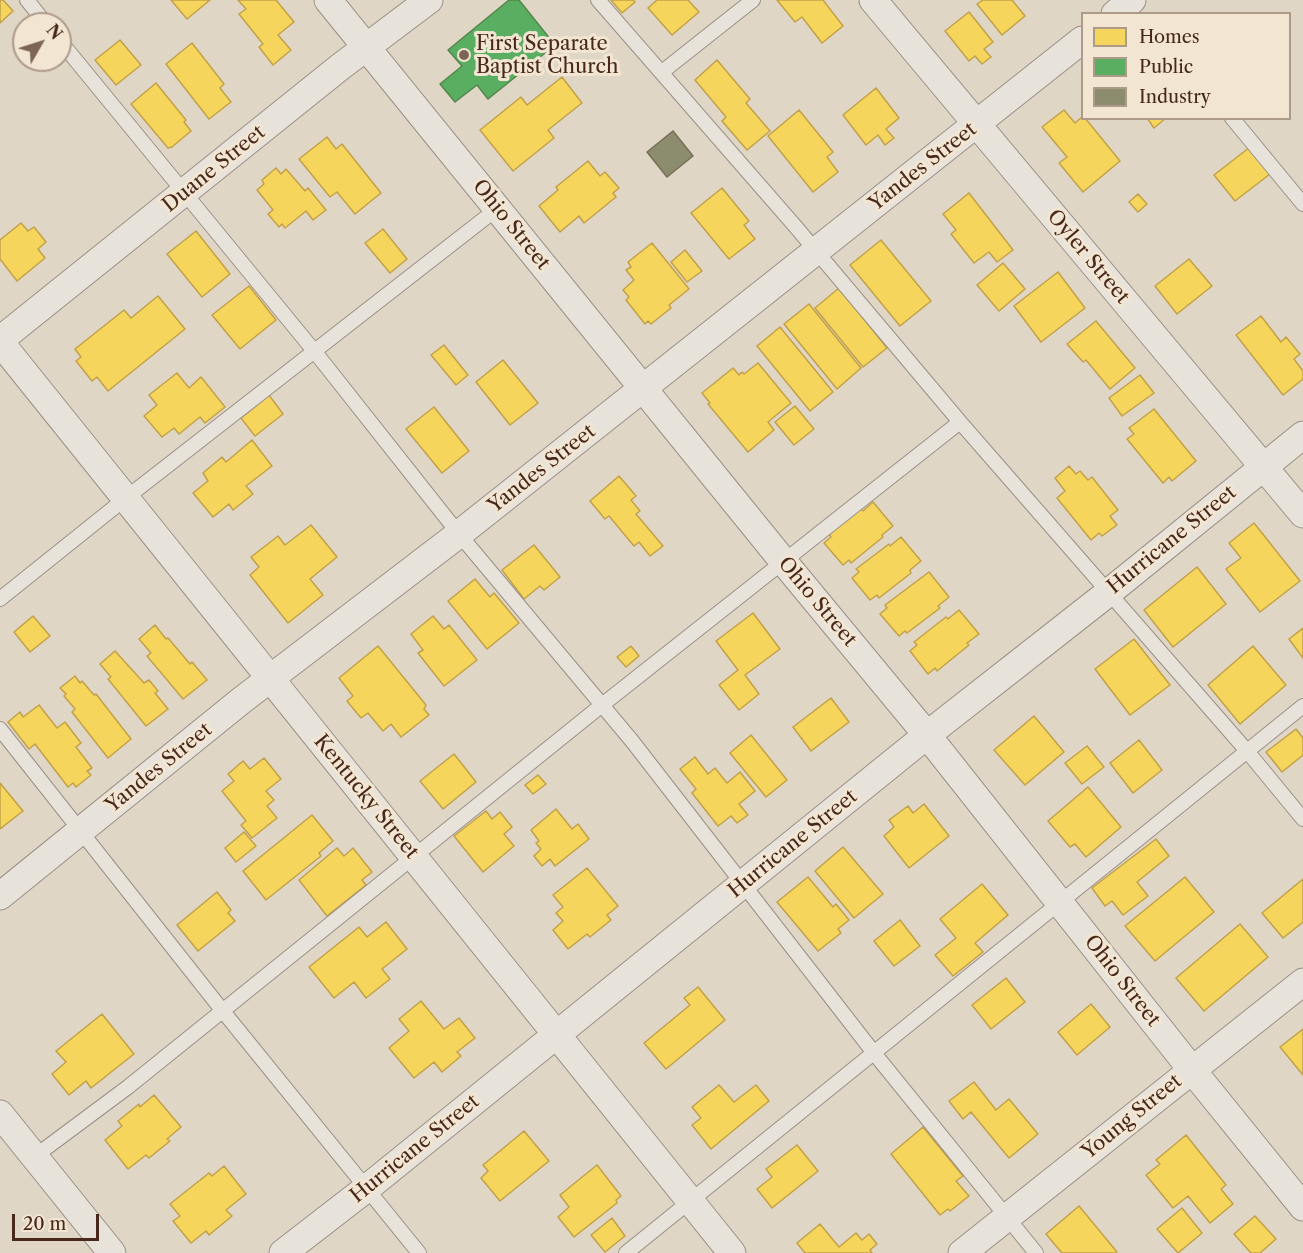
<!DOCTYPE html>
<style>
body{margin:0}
#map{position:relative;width:1303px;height:1253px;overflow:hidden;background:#e0d6c6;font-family:"Libre Caslon Text",serif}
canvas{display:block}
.legend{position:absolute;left:1081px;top:12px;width:210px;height:108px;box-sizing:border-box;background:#f2e6d3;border:2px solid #ae9a89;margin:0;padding:8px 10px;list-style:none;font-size:18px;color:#47281a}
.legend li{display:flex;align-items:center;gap:12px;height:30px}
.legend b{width:30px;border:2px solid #ae9a89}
.north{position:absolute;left:12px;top:12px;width:60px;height:60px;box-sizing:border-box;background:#f2e6d3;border:2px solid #ae9a89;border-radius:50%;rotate:51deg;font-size:16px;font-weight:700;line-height:24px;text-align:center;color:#47281a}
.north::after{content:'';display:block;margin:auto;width:21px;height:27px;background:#7d6556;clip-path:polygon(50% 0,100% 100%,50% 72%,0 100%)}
.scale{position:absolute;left:12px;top:1214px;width:87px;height:27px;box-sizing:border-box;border:3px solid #47281a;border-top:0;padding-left:8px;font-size:18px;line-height:21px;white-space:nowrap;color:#47281a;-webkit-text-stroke:4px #f2e6d3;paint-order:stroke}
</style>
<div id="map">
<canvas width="1303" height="1253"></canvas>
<ul class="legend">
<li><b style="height:16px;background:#f6d55c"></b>Homes</li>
<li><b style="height:16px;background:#5aae61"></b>Public</li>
<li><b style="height:16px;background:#8c8c6e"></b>Industry</li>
</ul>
<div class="north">N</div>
<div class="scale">20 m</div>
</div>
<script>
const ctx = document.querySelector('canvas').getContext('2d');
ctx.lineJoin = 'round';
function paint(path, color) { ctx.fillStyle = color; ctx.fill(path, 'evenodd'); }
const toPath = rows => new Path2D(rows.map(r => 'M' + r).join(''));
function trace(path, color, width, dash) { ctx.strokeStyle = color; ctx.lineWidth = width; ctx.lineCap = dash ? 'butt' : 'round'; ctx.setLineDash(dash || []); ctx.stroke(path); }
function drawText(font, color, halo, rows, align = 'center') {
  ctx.font = font + ' "Libre Caslon Text",serif'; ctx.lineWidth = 6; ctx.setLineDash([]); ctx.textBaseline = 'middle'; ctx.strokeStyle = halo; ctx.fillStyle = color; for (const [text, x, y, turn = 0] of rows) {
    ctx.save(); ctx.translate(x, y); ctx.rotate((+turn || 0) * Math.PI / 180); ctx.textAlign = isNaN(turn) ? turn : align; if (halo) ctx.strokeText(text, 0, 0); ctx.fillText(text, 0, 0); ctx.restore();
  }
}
const homes = toPath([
 [0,0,3,0,13,11,0,23,0,0],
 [171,0,210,0,187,19,171,0],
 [238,0,276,0,294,22,278,35,291,50,273,65,259,47,263,44,239,14,246,9,238,0],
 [611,0,633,0,635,2,622,13,611,0],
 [657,0,688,0,699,12,672,35,648,8,657,0],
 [777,0,823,0,843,26,822,43,802,17,795,22,777,0],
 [983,0,1012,0,1025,16,1002,35,977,4,983,0],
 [969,12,993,42,984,49,991,57,982,64,975,56,969,61,945,31,969,12],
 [120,40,141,65,116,85,95,60,120,40],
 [192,43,224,84,220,88,231,102,209,119,166,64,192,43],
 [717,60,750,99,746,103,770,131,747,150,722,121,726,117,695,80,717,60],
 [562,77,582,103,548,130,554,138,513,171,480,130,521,97,527,105,562,77],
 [156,83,186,120,184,122,191,131,172,147,168,148,131,104,156,83],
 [876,88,899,118,886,129,894,138,885,145,878,135,866,145,843,115,876,88],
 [799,110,833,152,827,157,838,172,813,192,768,136,799,110],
 [1064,110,1075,123,1082,117,1085,118,1120,161,1083,192,1059,163,1067,157,1042,127,1064,110],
 [1147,118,1166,118,1154,128,1147,118],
 [327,137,336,149,342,144,381,193,355,214,337,192,330,197,299,159,327,137],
 [1250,147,1270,174,1235,201,1214,175,1250,147],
 [588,161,600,176,605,172,619,188,613,193,616,197,584,223,579,216,560,232,539,206,558,190,556,187,588,161],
 [276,168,281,174,286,169,305,191,308,188,326,210,313,220,306,211,285,228,282,224,279,227,268,214,273,210,257,190,264,184,262,180,276,168],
 [722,188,749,221,744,225,755,239,729,259,691,213,722,188],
 [969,193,1013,250,997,262,989,252,974,263,951,234,956,230,943,214,969,193],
 [1138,194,1147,204,1138,212,1129,202,1138,194],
 [21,223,28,231,34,227,46,242,38,249,45,258,17,281,0,259,0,240,21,223],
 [383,229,407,259,390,273,365,243,383,229],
 [196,231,230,274,202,297,167,254,196,231],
 [881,240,931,301,900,326,850,265,881,240],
 [652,243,689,289,669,305,671,308,651,324,648,321,645,324,626,300,629,297,623,290,634,280,626,270,631,267,628,262,652,243],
 [685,250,702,271,687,282,671,262,685,250],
 [1189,259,1212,286,1177,314,1155,286,1189,259],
 [1003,263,1025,289,999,311,977,285,1003,263],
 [1058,272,1085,308,1041,342,1014,306,1058,272],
 [249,286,276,320,240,349,212,315,249,286],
 [839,288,887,348,863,367,815,308,839,288],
 [158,296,185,329,108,391,97,377,92,381,76,361,81,357,75,349,124,310,131,318,158,296],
 [809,304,861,368,837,389,784,324,809,304],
 [1261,316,1281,342,1286,337,1300,354,1294,359,1303,371,1303,379,1283,395,1236,335,1261,316],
 [1096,321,1135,368,1110,389,1086,360,1083,362,1067,344,1096,321],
 [780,327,833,392,810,411,757,346,780,327],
 [444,345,468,375,456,385,431,355,444,345],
 [503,360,538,403,510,425,476,382,503,360],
 [758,363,791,403,768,422,774,430,748,452,708,404,710,403,702,393,733,368,739,375,742,372,744,374,758,363],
 [177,373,189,388,201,377,225,407,205,423,200,417,179,434,174,428,162,437,144,416,157,405,149,395,177,373],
 [1140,375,1154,393,1122,416,1109,398,1140,375],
 [269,395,283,414,255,436,241,418,269,395],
 [795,406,814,429,794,445,775,422,795,406],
 [434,407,469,451,442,473,406,429,434,407],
 [1154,409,1196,461,1172,481,1169,477,1163,483,1127,439,1134,434,1129,428,1154,409],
 [252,440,272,466,246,486,253,494,233,510,229,504,213,517,193,493,208,481,203,473,222,457,226,462,252,440],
 [1069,466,1076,474,1080,471,1088,480,1092,477,1118,510,1110,516,1117,525,1102,536,1099,533,1091,540,1057,498,1065,491,1055,478,1069,466],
 [619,476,636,496,631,500,640,511,636,514,663,546,650,556,639,542,634,546,609,516,605,519,590,501,619,476],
 [873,502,893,526,882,535,883,537,851,563,849,560,843,565,824,543,831,537,829,534,861,509,863,511,873,502],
 [1254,523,1300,581,1260,612,1226,569,1241,558,1229,543,1254,523],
 [311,525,337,557,310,579,323,595,288,623,250,575,259,567,251,557,278,536,285,545,311,525],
 [901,537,921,561,910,570,911,573,879,598,877,595,870,600,852,578,859,572,856,569,889,544,890,546,901,537],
 [534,545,560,577,544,590,540,586,524,599,502,570,534,545],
 [1197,567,1226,604,1173,647,1144,610,1197,567],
 [929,572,949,597,938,606,940,608,907,633,905,631,899,636,880,614,887,608,885,605,929,572],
 [475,579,490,597,494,593,519,623,487,649,448,601,475,579],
 [959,610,979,634,967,643,969,645,937,671,935,668,928,674,910,651,917,645,914,642,946,617,948,619,959,610],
 [753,613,780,649,745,675,759,694,739,710,719,685,738,670,716,641,753,613],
 [33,616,50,636,30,652,14,632,33,616],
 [433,616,444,629,449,625,477,660,444,686,418,653,423,650,411,634,433,616],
 [155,625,166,639,168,638,190,664,192,662,207,680,183,699,147,656,151,653,139,639,155,625],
 [1303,628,1303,658,1289,639,1303,628],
 [1134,639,1170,685,1130,715,1095,669,1134,639],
 [378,646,426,705,424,709,429,715,401,737,391,724,383,731,368,713,361,718,347,701,353,696,339,678,378,646],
 [631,646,639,656,626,667,617,657,631,646],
 [1253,646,1286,685,1240,724,1208,685,1253,646],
 [115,651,144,683,149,680,158,691,155,693,168,709,146,726,108,679,111,677,100,664,115,651],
 [75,676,80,683,82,681,94,695,96,694,131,739,108,758,72,712,75,709,64,696,66,694,60,688,75,676],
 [831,698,849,722,811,751,793,727,831,698],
 [39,705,57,728,65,722,81,743,76,747,92,768,87,771,91,775,76,787,73,783,68,787,35,744,29,749,8,722,20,712,23,717,39,705],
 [1034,716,1064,752,1025,785,994,750,1034,716],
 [1296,729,1303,738,1303,755,1282,772,1266,752,1296,729],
 [751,735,787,780,766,797,730,753,751,735],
 [1139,740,1162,770,1133,793,1110,763,1139,740],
 [1087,746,1104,767,1082,784,1065,763,1087,746],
 [454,754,476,782,443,809,420,781,454,754],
 [695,757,708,774,715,768,727,783,740,772,755,791,739,804,748,815,737,823,731,816,718,826,692,793,696,789,680,769,695,757],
 [264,758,281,779,266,791,274,800,267,806,277,818,252,838,241,825,246,821,222,791,234,781,228,774,243,761,250,769,264,758],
 [538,775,546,784,533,794,525,785,538,775],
 [0,783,23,811,0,829,0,783],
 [1088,787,1121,827,1086,857,1075,844,1070,847,1048,821,1088,787],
 [924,804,949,836,909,868,884,836,894,827,889,820,908,806,913,813,924,804],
 [556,809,572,829,578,824,589,839,555,866,550,859,542,866,534,856,541,849,536,843,539,841,531,830,556,809],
 [486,811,492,819,500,812,512,827,504,834,514,846,483,872,454,836,486,811],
 [312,815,333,841,319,853,321,856,266,900,243,871,312,815],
 [244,832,256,846,236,862,225,848,244,832],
 [1156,839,1169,856,1137,882,1148,896,1123,915,1112,901,1105,906,1092,888,1156,839],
 [843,847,883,894,854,918,815,871,843,847],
 [337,848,344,856,353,848,372,872,362,880,366,885,327,916,299,880,337,848],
 [587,868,618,906,607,915,611,920,590,937,587,934,568,949,553,930,563,921,556,913,563,907,553,895,587,868],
 [808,877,833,907,836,904,849,920,838,929,841,933,818,951,777,902,808,877],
 [1185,877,1214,912,1155,961,1125,926,1185,877],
 [1303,879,1303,922,1283,938,1262,913,1303,879],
 [982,884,1008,915,975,943,983,952,953,976,935,955,956,938,940,919,982,884],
 [217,892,231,910,228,913,235,921,198,951,177,925,217,892],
 [900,920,920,946,894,966,874,941,900,920],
 [386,922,407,949,382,969,390,979,366,998,354,982,334,998,309,967,359,927,367,937,386,922],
 [1240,924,1268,957,1204,1011,1176,978,1240,924],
 [1006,978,1025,1002,991,1029,972,1005,1006,978],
 [698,987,725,1020,666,1069,644,1043,690,1005,684,998,698,987],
 [421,1001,444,1029,459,1018,475,1038,457,1052,461,1056,442,1072,434,1062,414,1078,389,1048,409,1031,399,1019,421,1001],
 [1091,1004,1110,1027,1077,1055,1058,1032,1091,1004],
 [102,1014,134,1054,91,1088,86,1081,69,1095,52,1074,66,1062,56,1051,102,1014],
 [1303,1029,1303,1075,1280,1047,1303,1029],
 [974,1082,996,1110,1009,1099,1038,1134,1009,1158,971,1112,963,1119,949,1101,974,1082],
 [719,1085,734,1102,756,1085,769,1101,711,1149,692,1125,701,1118,692,1107,719,1085],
 [154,1095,181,1127,167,1139,170,1141,149,1158,146,1155,128,1169,105,1140,122,1126,118,1121,139,1104,140,1107,154,1095],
 [923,1127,963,1176,956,1181,969,1196,950,1211,948,1209,940,1215,891,1154,923,1127],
 [524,1131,549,1161,500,1201,481,1178,488,1171,483,1165,524,1131],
 [1186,1135,1226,1185,1221,1189,1233,1204,1210,1223,1188,1196,1173,1208,1146,1175,1160,1164,1156,1160,1186,1135],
 [797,1145,818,1171,772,1208,757,1189,772,1177,766,1169,797,1145],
 [597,1165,621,1196,616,1200,617,1203,574,1237,558,1217,569,1207,560,1195,597,1165],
 [224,1166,246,1194,226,1210,232,1216,209,1235,206,1231,191,1243,173,1221,180,1216,170,1204,209,1173,212,1176,224,1166],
 [1079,1206,1117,1252,1116,1253,1062,1253,1046,1234,1079,1206],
 [1182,1208,1202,1233,1178,1253,1157,1229,1182,1208],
 [1255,1216,1276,1239,1260,1253,1251,1253,1234,1234,1255,1216],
 [612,1218,625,1236,605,1252,591,1235,612,1218],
 [820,1224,839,1247,856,1233,862,1240,869,1234,877,1244,870,1250,872,1253,805,1253,797,1243,820,1224]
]);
paint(homes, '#f6d55c');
trace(homes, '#c2a148', 1.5);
const public = toPath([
 [509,0,519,0,555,45,488,99,477,85,455,102,440,84,462,66,448,50,509,0]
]);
paint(public, '#5aae61');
trace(public, '#54864c', 1.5);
const industry = toPath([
 [673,131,693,156,667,177,647,152,673,131]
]);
paint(industry, '#8c8c6e');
trace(industry, '#776e55', 1.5);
const lane = toPath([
 [27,0,46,24],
 [598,0,795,226,960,422],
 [60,41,315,352,459,534,632,741,874,1053,1036,1253],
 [662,72,753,0],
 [1232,118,1303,204],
 [0,599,126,498,498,208],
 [0,729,222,1010,419,1253],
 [34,1157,128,1087,602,705,960,422,1247,751,1303,819],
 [626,1253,1303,706]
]);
const street = toPath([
 [328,0,783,561,927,735,1192,1070,1303,1207],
 [873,0,1303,514],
 [1115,14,1132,0],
 [0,340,340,67,429,0],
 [0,342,732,1253],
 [0,896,242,700,459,534,1082,40],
 [0,1114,112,1253],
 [283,1253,367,1188,927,735,1108,593,1303,435],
 [962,1253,1303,982]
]);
trace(lane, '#9a9086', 16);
trace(street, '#9a9086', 29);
trace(lane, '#e7e2da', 14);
trace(street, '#e7e2da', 27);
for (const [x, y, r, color] of [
 [464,55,6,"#7d6556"]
]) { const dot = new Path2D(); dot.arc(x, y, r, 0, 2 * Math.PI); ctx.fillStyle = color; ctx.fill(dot); trace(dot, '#f2e6d3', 2); }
drawText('20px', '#47281a', '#f2e6d3', [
 ["First Separate",476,44],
 ["Baptist Church",476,67]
], 'left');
drawText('20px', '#47281a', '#f2e6d3', [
 ["Yandes Street",923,167,-38],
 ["Duane Street",214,169,-39],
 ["Ohio Street",511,225,51],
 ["Oyler Street",1088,257,50],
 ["Yandes Street",542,469,-38],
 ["Hurricane Street",1172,540,-39],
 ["Ohio Street",817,602,50],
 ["Yandes Street",159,768,-39],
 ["Kentucky Street",366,797,51],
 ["Hurricane Street",793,844,-39],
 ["Ohio Street",1122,981,52],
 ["Young Street",1132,1117,-39],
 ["Hurricane Street",415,1149,-39]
]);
</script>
